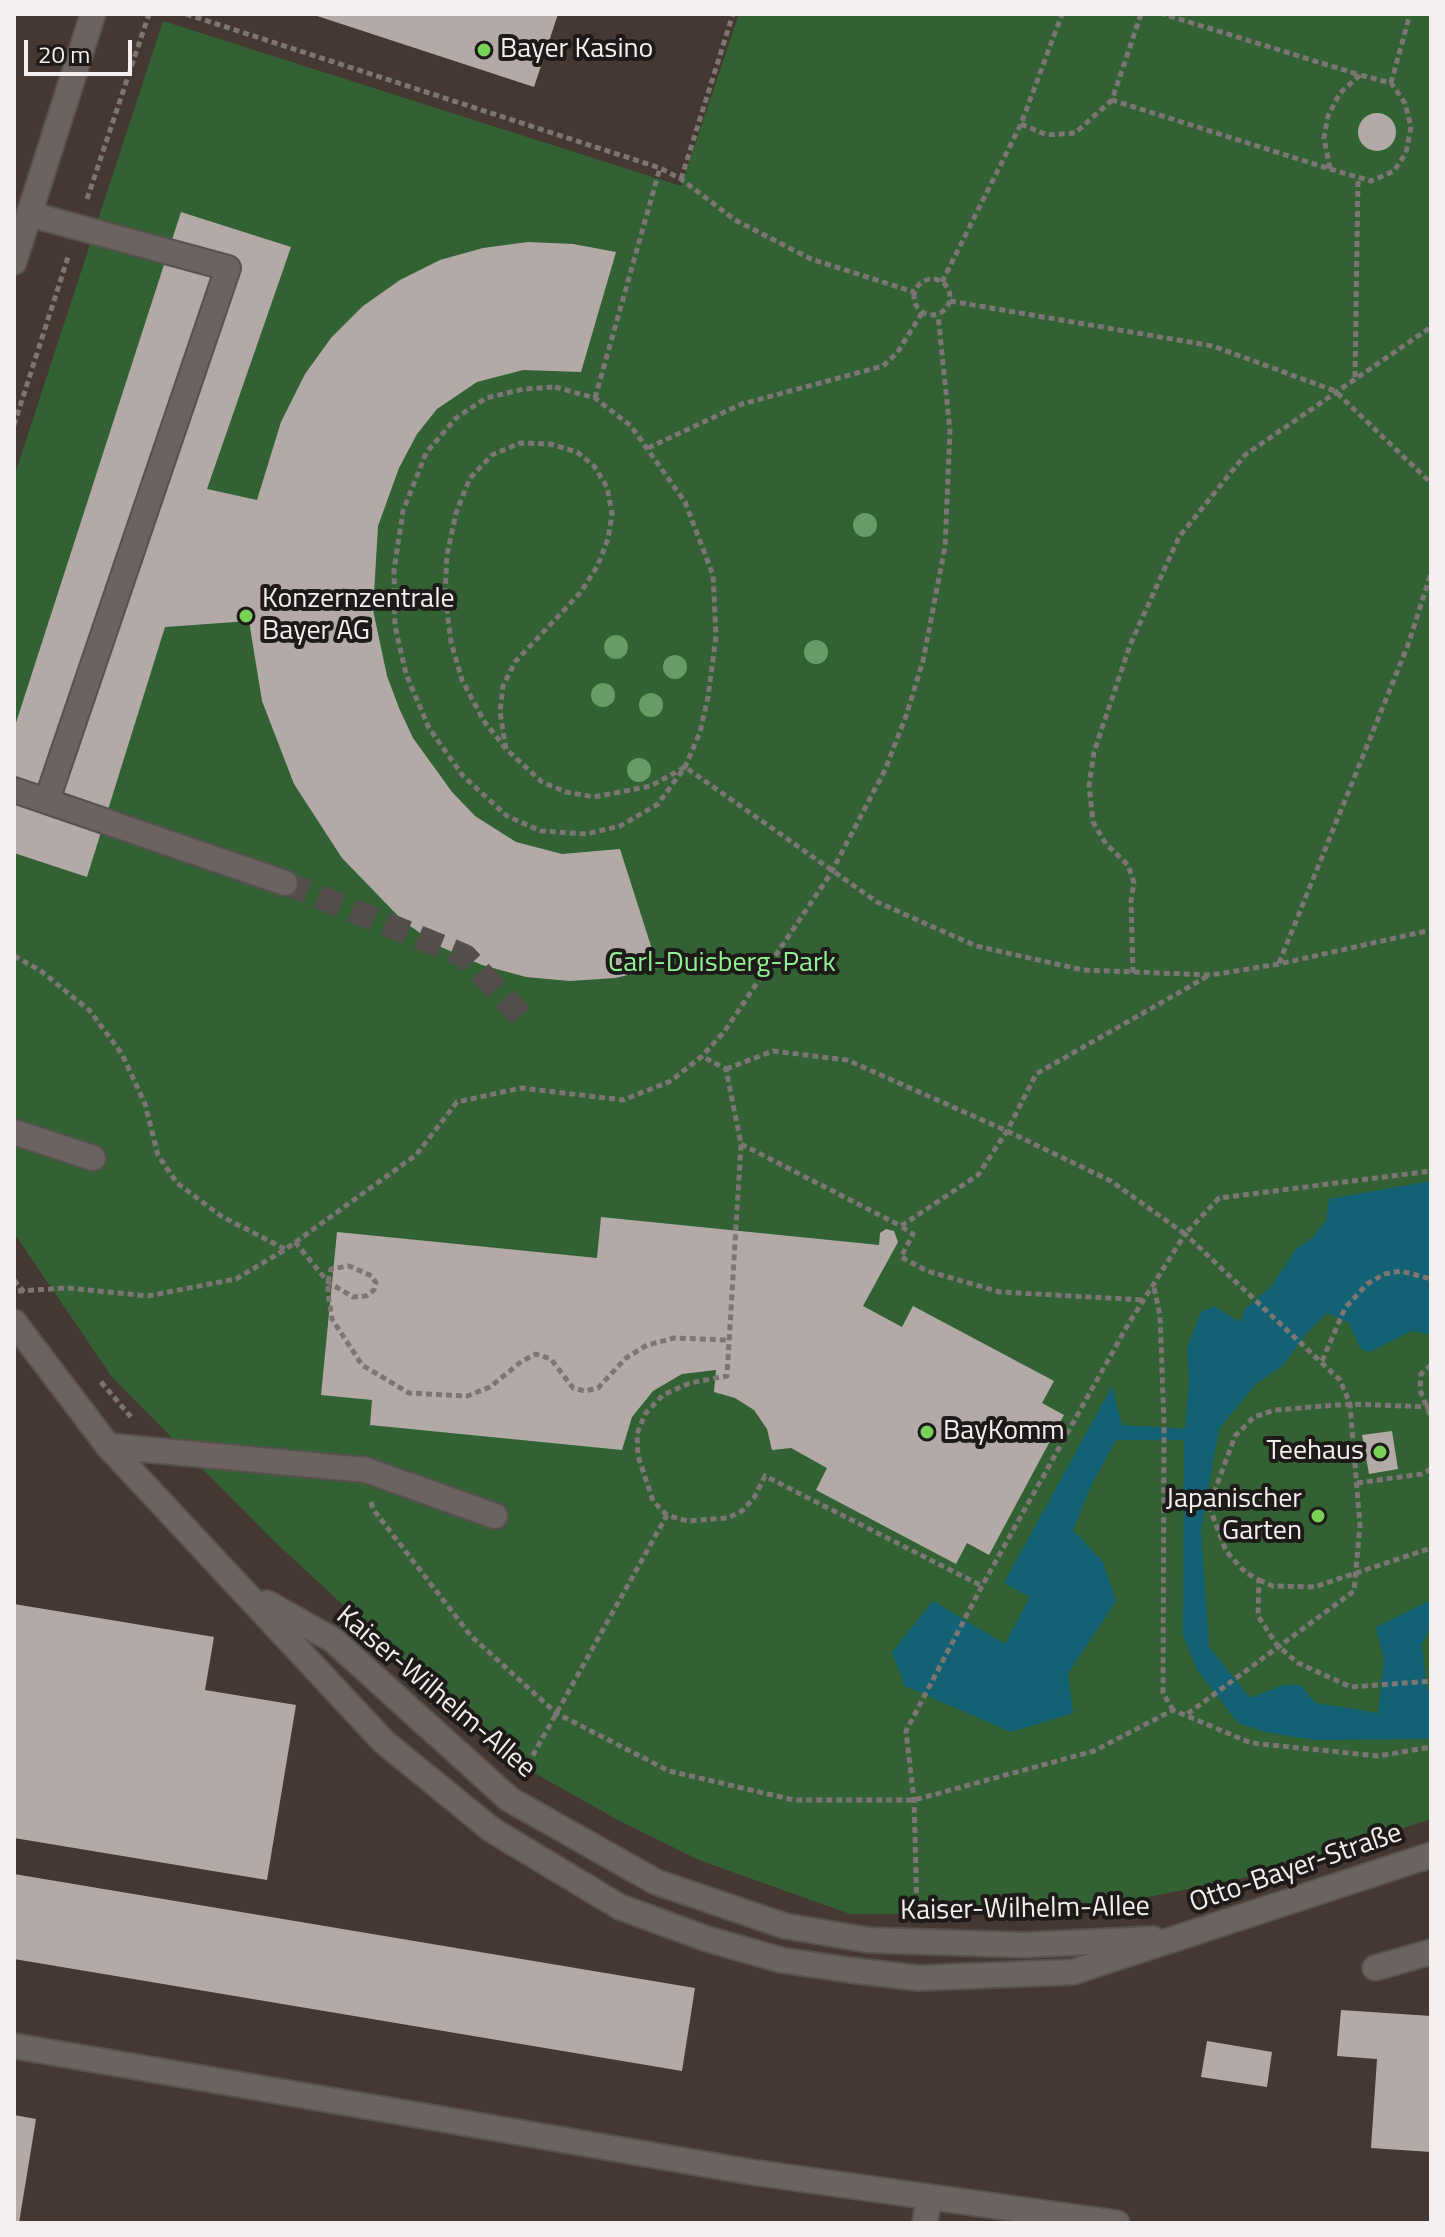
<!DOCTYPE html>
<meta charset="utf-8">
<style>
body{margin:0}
#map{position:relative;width:1445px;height:2237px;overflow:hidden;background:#38322f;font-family:"Titillium Web",sans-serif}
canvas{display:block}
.frame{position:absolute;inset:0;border:16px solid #f4efee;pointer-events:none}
.scale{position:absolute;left:24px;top:40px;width:108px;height:36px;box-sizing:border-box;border:4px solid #f4efee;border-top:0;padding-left:10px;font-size:24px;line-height:28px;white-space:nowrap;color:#f4efee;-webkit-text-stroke:6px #1d1a19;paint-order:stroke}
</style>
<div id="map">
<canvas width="1445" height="2237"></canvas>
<div class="frame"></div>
<div class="scale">20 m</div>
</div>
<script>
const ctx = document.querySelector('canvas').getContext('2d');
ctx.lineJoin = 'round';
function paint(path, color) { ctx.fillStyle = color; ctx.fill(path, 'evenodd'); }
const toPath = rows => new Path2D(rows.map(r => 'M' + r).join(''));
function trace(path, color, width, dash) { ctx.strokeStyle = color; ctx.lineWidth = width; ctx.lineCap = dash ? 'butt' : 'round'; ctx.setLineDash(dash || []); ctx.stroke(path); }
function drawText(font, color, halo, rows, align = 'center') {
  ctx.font = font + ' "Titillium Web",sans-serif'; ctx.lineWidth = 8; ctx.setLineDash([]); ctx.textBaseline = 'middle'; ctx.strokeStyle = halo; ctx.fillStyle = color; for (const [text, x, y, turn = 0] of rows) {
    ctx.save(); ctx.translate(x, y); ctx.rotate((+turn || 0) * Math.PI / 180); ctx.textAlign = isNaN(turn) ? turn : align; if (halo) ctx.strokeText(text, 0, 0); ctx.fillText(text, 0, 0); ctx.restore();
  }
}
paint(toPath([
 [14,14,1431,14,1431,2223,14,2223]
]), '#453833');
paint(toPath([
 [739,14,1431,14,1431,1819,1257,1875,1060,1915,850,1914,699,1860,616,1819,508,1758,273,1540,112,1377,14,1233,14,477,163,21,681,186]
]), '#326234');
paint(toPath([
 [1431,1181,1431,1335,1412,1331,1370,1352,1361,1349,1348,1322,1327,1313,1306,1334,1283,1365,1255,1385,1219,1429,1201,1530,1209,1647,1250,1698,1283,1685,1300,1685,1316,1703,1378,1713,1384,1660,1376,1627,1431,1600,1431,1626,1422,1644,1427,1689,1431,1692,1431,1739,1313,1740,1265,1732,1238,1723,1197,1670,1183,1635,1184,1440,1116,1440,1091,1486,1073,1530,1103,1562,1116,1601,1068,1673,1073,1713,1011,1732,905,1686,892,1652,933,1601,1005,1644,1030,1597,1004,1583,1112,1386,1122,1425,1185,1429,1189,1382,1187,1348,1201,1312,1214,1306,1240,1322,1246,1308,1271,1287,1296,1249,1311,1239,1326,1221,1329,1199]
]), '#126175');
paint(toPath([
 [311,14,558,14,534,87],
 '1358 132a19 19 0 1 1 38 0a19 19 0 1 1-38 0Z',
 [181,212,291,247,207,489,257,500,281,422,305,374,331,338,363,306,400,280,440,260,483,248,528,242,573,244,616,252,581,372,523,370,477,382,437,409,417,434,399,468,378,526,373,610,387,676,399,708,413,738,452,792,475,816,516,842,562,854,620,849,658,968,615,978,570,981,526,977,482,965,441,947,404,922,342,858,294,784,262,701,249,621,165,627,87,877,14,853,14,729],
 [601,1217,879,1245,880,1233,886,1229,894,1231,898,1242,863,1306,902,1327,913,1306,1054,1381,1042,1403,1064,1415,989,1555,967,1543,956,1564,816,1490,827,1468,791,1448,772,1450,767,1429,754,1410,735,1398,714,1392,716,1370,682,1374,653,1391,632,1417,622,1450,370,1425,372,1400,321,1395,337,1232,597,1258],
 [1392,1431,1398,1469,1369,1474,1362,1435],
 [14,1604,214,1637,205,1690,296,1705,267,1880,14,1838],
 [14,1874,695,1988,682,2071,14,1959],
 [1341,2010,1431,2016,1431,2152,1371,2148,1377,2059,1337,2056],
 [1207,2041,1272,2052,1267,2087,1201,2077],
 [14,2115,36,2119,19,2223,14,2223]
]), '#b3aaa8');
trace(toPath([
 [285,883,465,956,522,1017]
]), '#544e4c', 24, [24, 12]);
const minor = toPath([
 [29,214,228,268,47,800],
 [14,262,93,14],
 [14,790,285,883],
 [14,1132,93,1158],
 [14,1322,108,1446,384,1742,492,1830,620,1907,707,1939,781,1960,849,1970,918,1978,1073,1972,1431,1855],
 [108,1446,366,1470,495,1516],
 [267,1603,333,1640,509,1799,656,1882,785,1926,868,1940,1024,1945,1153,1939],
 [1375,1968,1431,1952],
 [14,2046,751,2172,1117,2223],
 [925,2223,929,2197]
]);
trace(minor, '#57514f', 28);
trace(toPath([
 [186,14,660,168,681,179,735,220,811,259,914,292],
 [1141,14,1112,100,1330,169,1324,138,1328,116,1340,93,1360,75,1163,14],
 [1391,83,1410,14],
 [1021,124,1047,135,1075,133,1112,100],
 [1330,169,1371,181,1394,171,1406,153,1411,127,1405,103,1391,83,1360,75],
 [681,179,733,14],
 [87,199,149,14],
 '914 297a18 18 0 1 1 36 0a18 18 0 1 1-36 0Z',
 [942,282,1021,124,1062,14],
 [950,301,1213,346,1335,391,1431,483],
 [1355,377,1358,178],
 [555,387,595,398,631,426,685,502,713,575,716,636,708,697,700,732,685,767,658,804,620,826,586,834,541,831,507,816,463,776,429,728,406,674,395,626,394,570,403,511,426,453,456,418,486,398,524,389,555,387],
 [595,398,660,168],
 [14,425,69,254],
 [648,448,742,404,883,366,897,353,922,313],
 [506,749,500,712,503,686,515,662,581,592,598,565,608,539,612,514,607,487,594,466,577,452,550,444,520,443,492,455,470,478,456,513,447,555,445,595,451,642,462,680,484,721,506,749,542,782,566,792,594,797,651,786,685,767,877,902,976,946,1083,970,1211,975,1279,964,1431,930],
 [14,956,41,971,90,1011,122,1054,145,1104,158,1155,177,1183,221,1216,285,1249],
 [1279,963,1408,645,1431,573],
 [1133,973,1131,901,1134,883,1128,865,1106,844,1093,822,1089,785,1094,752,1130,645,1179,537,1245,455,1431,327],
 [726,1069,773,1051,847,1060,1007,1131,1111,1181,1185,1234,1219,1198,1431,1171],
 [741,1144,901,1226,978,1175,1007,1131,1036,1074,1208,976],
 [902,1227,913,1234,901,1257,927,1271,1000,1292,1145,1300],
 [295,1242,328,1282,353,1297,366,1296,374,1290,376,1283,372,1276,349,1266,331,1269,328,1282,328,1293,332,1319,362,1365,409,1393,467,1396,490,1387,522,1361,536,1354,551,1359,573,1388,585,1391,598,1388,626,1358,647,1345,674,1338,729,1340],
 [14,1280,24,1292],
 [1154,1288,1160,1315,1164,1424,1163,1693,1173,1710],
 [18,1291,68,1288,148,1296,236,1279,286,1249,416,1155,457,1102,521,1088,623,1100,671,1081,702,1056,724,1032,831,873,885,770,906,716,923,661,945,547,950,431,938,315],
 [1322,1361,1345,1308,1367,1284,1384,1274,1401,1271,1431,1279],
 [1431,1365,1421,1374,1420,1390,1431,1417],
 [101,1382,131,1417],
 [1431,1407,1350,1404,1275,1410,1254,1417,1235,1436,1209,1506,1226,1551,1246,1573,1259,1580,1258,1616,1277,1645,1298,1663,1351,1687,1431,1681],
 [1357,1483,1422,1474,1431,1469],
 [371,1502,373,1509,471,1636,556,1713,669,1771,794,1800,914,1800,1094,1751,1173,1710,1251,1743,1378,1756,1431,1747],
 [667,1515,653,1501,638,1456,637,1434,645,1414,663,1395,690,1383,727,1376,741,1144,726,1069,702,1056],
 [1259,1580,1273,1586,1314,1587,1431,1548],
 [523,1773,667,1515,687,1521,728,1518,742,1511,754,1498,765,1476,982,1586],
 [917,1913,914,1800,906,1731,982,1586,1126,1328,1185,1234,1340,1380,1350,1404,1360,1526,1354,1591,1186,1715]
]), '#7b7573', 5, [6, 4]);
trace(minor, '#6b6360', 24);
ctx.fillStyle = '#689c66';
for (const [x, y] of [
 [865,525],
 [616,647],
 [816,652],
 [675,667],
 [603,695],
 [651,705],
 [639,770]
]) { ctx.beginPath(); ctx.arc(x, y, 12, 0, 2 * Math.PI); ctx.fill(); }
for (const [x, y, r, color] of [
 [484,50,8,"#7ad157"],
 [246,616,8,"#7ad157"],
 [927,1432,8,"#7ad157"],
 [1380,1452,8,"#7ad157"],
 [1318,1516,8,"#7ad157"]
]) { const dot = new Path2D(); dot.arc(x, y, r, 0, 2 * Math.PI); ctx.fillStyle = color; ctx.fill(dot); trace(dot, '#1d1a19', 3); }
drawText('28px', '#f4efee', '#1d1a19', [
 ["Bayer Kasino",500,50],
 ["Konzernzentrale",262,600],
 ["Bayer AG",262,632],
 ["BayKomm",943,1432],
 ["Teehaus",1364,1452,"right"],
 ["Japanischer",1302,1500,"right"],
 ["Garten",1302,1532,"right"]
], 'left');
drawText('28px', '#90f293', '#1d1a19', [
 ["Carl-Duisberg-Park",722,964]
]);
drawText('28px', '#f4efee', '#1d1a19', [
 ["Kaiser-Wilhelm-Allee",435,1693,40],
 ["Otto-Bayer-Straße",1296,1869,-19],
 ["Kaiser-Wilhelm-Allee",1025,1910,-1]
]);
</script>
